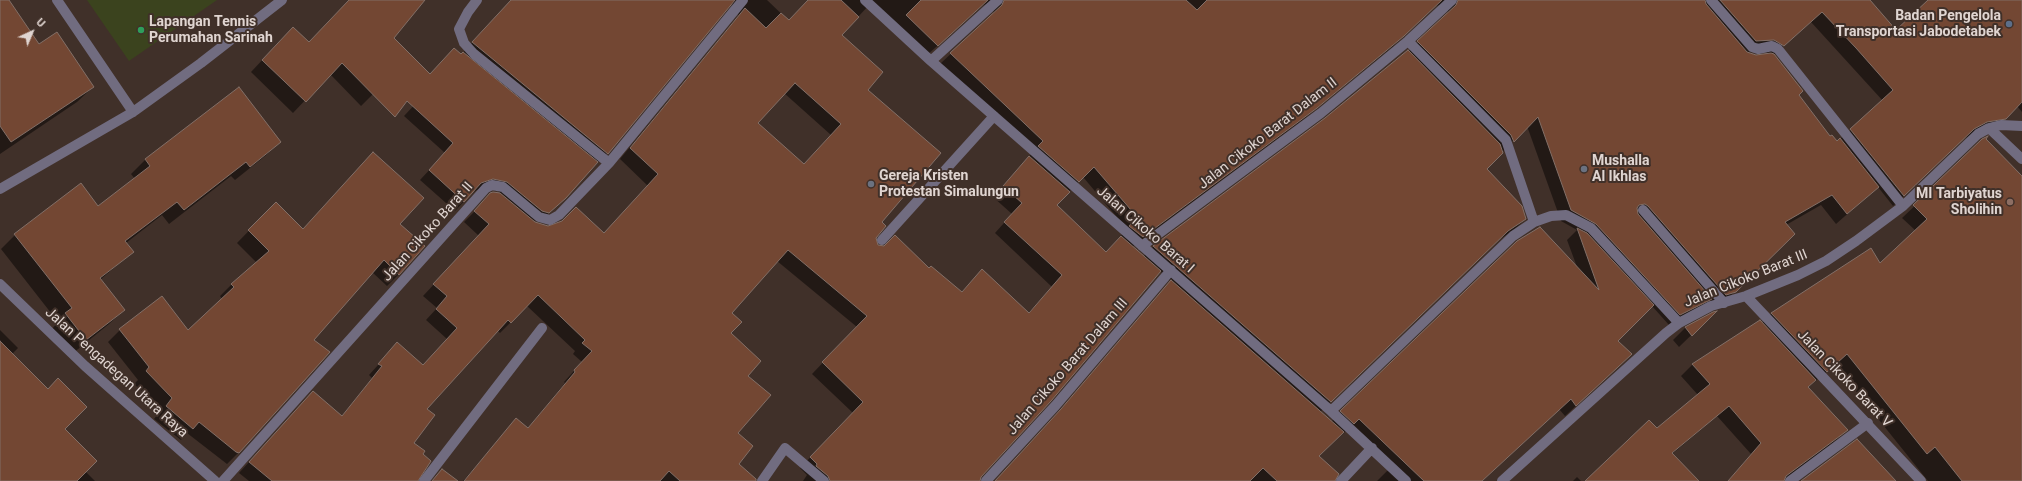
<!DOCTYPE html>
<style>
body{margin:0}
#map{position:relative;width:2022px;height:481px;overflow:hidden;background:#403029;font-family:Roboto,sans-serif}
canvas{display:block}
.north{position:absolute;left:12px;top:12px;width:40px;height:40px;-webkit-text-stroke:3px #403029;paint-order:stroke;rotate:44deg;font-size:11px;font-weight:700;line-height:16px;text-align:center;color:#e0d5d1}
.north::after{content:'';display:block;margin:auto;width:14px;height:18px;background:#e0d5d1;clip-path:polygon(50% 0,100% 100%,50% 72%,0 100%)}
</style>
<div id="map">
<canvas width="2022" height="481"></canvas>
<div class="north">U</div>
</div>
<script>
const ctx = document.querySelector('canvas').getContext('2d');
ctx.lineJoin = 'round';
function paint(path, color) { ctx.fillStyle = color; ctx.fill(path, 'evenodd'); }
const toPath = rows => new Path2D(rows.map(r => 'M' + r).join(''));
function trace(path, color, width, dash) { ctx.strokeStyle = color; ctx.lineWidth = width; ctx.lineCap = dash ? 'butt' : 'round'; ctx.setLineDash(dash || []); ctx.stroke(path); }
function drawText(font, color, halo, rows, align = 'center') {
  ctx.font = font + ' Roboto,sans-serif'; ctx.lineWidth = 4; ctx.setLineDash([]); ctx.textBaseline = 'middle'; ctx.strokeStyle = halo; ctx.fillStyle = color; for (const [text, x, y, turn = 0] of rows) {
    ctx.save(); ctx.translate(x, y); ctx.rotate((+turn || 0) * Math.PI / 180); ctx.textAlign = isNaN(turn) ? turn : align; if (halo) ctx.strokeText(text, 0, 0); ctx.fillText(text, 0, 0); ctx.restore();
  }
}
paint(toPath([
 [87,0,217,0,129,61]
]), '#3b431e');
paint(toPath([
 [0,0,8,0,38,45,93,87,77,102,0,154],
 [361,0,424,0,393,38,373,94,361,106,330,74,293,113,251,72,281,40,309,43],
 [512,0,767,0,789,21,809,0,1862,0,1896,31,1929,0,2022,0,2022,112,2017,106,1994,129,1976,132,1962,140,1893,206,1878,187,1836,224,1821,205,1786,225,1794,234,1724,302,1715,305,1710,300,1700,310,1669,325,1652,306,1616,341,1631,355,1565,416,1559,409,1482,481,1377,481,1389,469,1348,429,1318,456,1334,481,995,481,1050,421,1171,281,1160,271,980,476,979,481,803,481,807,475,800,468,853,413,812,374,857,327,777,261,731,313,730,334,747,376,737,433,737,464,756,481,463,481,516,420,527,429,565,383,564,382,582,362,573,354,575,351,527,306,500,333,497,330,426,409,413,443,421,454,417,481,249,481,239,473,313,392,341,417,372,378,369,375,397,344,423,366,447,339,426,320,437,308,423,296,479,236,464,222,493,193,502,195,498,191,483,187,473,192,455,211,420,180,445,153,404,116],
 [872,2,926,56,982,6,986,4,992,6,994,10,992,15,940,64,1033,152,993,197,1012,214,995,233,1052,287,1028,313,972,281,961,293,929,269,877,245,875,238,880,222,867,90,841,35],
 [730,4,736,5,739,9,738,16,620,159,648,186,604,234,548,227,534,223,530,219,539,222,566,197,596,163,607,153],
 [1443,4,1448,9,1447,15,1408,52,1326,119,1153,247,1143,257,1132,247,1305,118,1392,47,1436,6],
 [1811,22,1883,101,1837,142,1830,138,1798,95,1773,55],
 [1763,50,1769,54,1756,56,1747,53],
 [784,93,831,135,804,164,757,123],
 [1527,126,1561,221,1577,230,1567,240,1577,267,1341,412,1331,422,1320,412,1497,241,1515,229,1525,219,1486,169],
 [1083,177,1127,229,1106,252,1056,205],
 [238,88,280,142,265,156,235,180,231,176,169,224,162,215,126,243,132,252,100,280,124,310,109,324,72,354,52,329,58,322,1,249,15,235,98,207,135,179,131,174,145,160],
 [1985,139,2022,178,2022,481,1928,481,1835,365,1807,388,1846,430,1835,441,1783,481,1728,481,1751,454,1717,416,1672,454,1698,481,1586,481,1657,430,1698,395,1681,376,1692,365,1760,321,1762,323,1771,314,1870,250,1880,265,1916,231,1902,218],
 [373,153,399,224,399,274,387,286,372,272,313,340,238,453,227,464,187,433,181,440,154,419,161,410,134,384,138,380,108,342,120,330,188,331,222,299,220,296,232,284,257,263,237,243,276,203,302,230],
 [1712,315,1679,347,1673,340,1685,328],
 [0,330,18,348,12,354,63,429,85,471,95,481,0,481],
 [1577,477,1581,481,1573,481]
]), '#0007');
const building = toPath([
 [0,0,9,0,39,44,57,32,94,87,11,142,0,126,0,0],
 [349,0,425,0,394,38,430,74,454,48,461,54,463,52,598,162,566,198,549,213,542,211,507,182,493,179,481,183,464,202,429,170,453,143,407,101,395,117,342,63,306,102,262,60,293,27,309,42,349,0],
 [511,0,735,0,608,154,472,42,511,0],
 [808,0,841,0,859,17,842,35,883,72,868,90,941,153,882,222,886,226,876,238,878,245,884,246,895,235,929,268,931,266,962,292,982,269,1029,313,1062,275,1004,222,1022,203,1003,186,1029,156,1070,192,1057,205,1106,252,1121,236,1161,271,1051,401,981,477,980,481,830,481,828,476,816,466,817,464,810,457,863,402,822,362,867,316,788,250,732,313,742,322,731,333,761,361,748,376,771,395,738,433,753,446,739,464,756,479,756,481,680,481,669,471,660,481,464,481,516,418,528,428,575,372,574,370,592,351,582,343,585,340,538,295,511,323,508,320,427,409,435,415,414,443,425,451,423,454,431,461,418,481,272,481,249,462,313,391,342,416,382,366,378,364,397,342,423,365,457,328,436,309,447,296,433,284,489,224,474,211,490,193,493,192,500,193,535,222,548,226,562,221,576,207,604,233,658,174,630,148,745,8,766,28,781,13,789,20,808,0],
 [795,83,841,124,804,164,758,123,795,83],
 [921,0,988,0,938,46,906,15,921,0],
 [1004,0,1186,0,1197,10,1207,0,1442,0,1404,36,1317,108,1143,237,1129,226,1137,217,1094,167,1079,182,1038,146,1043,141,950,53,1002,5,1004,0],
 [1458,0,1705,0,1706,4,1747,52,1756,55,1771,53,1774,54,1803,91,1799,95,1830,136,1832,135,1837,141,1840,138,1879,187,1847,214,1832,195,1785,222,1795,234,1736,292,1726,295,1648,206,1645,204,1639,205,1637,208,1638,214,1712,299,1680,315,1596,224,1571,210,1538,117,1514,142,1511,135,1417,41,1456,5,1458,0],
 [1720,0,1870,0,1896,30,1928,0,2022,0,2022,102,2006,119,1987,122,1974,129,1904,196,1850,129,1893,90,1856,48,1822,12,1784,46,1774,40,1756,41,1720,0],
 [1408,50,1500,144,1503,153,1487,169,1522,206,1526,219,1508,231,1331,402,1153,246,1325,118,1408,50],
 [239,87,281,142,250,167,246,162,184,210,177,202,125,241,134,252,100,278,125,310,86,340,65,313,72,308,14,234,81,183,98,206,150,166,145,159,239,87],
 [1988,136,1986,139,2022,176,2022,481,1962,481,1935,447,1927,454,1847,354,1827,372,1771,313,1871,248,1880,263,1927,219,1913,205,1982,139,1988,136],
 [373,152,424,198,400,224,425,246,399,275,384,260,314,340,330,352,239,453,236,452,199,422,193,429,166,406,172,398,146,371,149,367,119,329,162,296,188,330,234,287,231,284,269,251,248,230,276,202,303,229,373,152],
 [1540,227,1599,290,1577,228,1587,233,1654,305,1618,341,1632,354,1576,406,1571,399,1482,481,1424,481,1359,419,1354,424,1340,411,1517,241,1540,227],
 [1171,280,1344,432,1319,456,1339,474,1335,481,1277,481,1263,468,1250,481,995,481,1061,409,1171,280],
 [1717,311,1692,336,1685,327,1713,312,1717,311],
 [1760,320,1816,380,1808,387,1848,430,1786,476,1784,481,1728,481,1761,443,1729,406,1672,453,1699,481,1585,481,1649,420,1657,428,1710,384,1692,364,1760,320],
 [0,341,48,389,58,378,87,407,65,429,97,461,77,481,0,481,0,341],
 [1857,439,1896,481,1801,481,1857,439],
 [442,469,458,481,432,481,442,469]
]);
paint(building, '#734733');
trace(building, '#826f67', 1);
trace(toPath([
 [57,0,133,112],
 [477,0,468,12,459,29,464,43,474,54,609,163],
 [865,0,931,61,1331,411,1406,481],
 [1711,0,1752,47,1758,49,1772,46,1778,49,1903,206],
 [1408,41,1506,140,1534,222],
 [931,61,998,0],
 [1989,128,2022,159],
 [0,189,133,112,201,63,282,0],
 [1643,210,1724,303],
 [882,240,994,116],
 [1142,246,1321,113,1408,41,1452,0],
 [0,284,85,366,215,481],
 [1746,296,1921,481],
 [1331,411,1513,236,1534,222,1551,216,1566,215,1591,228,1679,323],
 [223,481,486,188,492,185,503,187,539,217,550,220,559,215,609,163,743,0],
 [424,481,542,328],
 [762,481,785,448,824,481],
 [986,481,1056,405,1171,270],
 [1341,481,1372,448],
 [1502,481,1666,333,1679,323,1711,306,1746,296,1798,275,1826,261,1856,241,1903,206,1978,134,1989,128,2001,125,2022,126],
 [1790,481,1868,423]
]), '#716c80', 10);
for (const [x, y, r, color] of [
 [2009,24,4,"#5c6f8a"],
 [141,30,4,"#2e9e5b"],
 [1584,169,4,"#6b7280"],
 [871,184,4,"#6b7280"],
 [2010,202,4,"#8d6e63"]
]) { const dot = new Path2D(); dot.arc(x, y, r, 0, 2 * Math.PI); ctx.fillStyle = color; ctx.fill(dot); trace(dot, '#403029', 1.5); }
drawText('bold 14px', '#e0d5d1', '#403029', [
 ["Badan Pengelola",2001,16,"right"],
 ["Transportasi Jabodetabek",2001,32,"right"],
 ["Lapangan Tennis",149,22],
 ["Perumahan Sarinah",149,38],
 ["Mushalla",1592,161],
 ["Al Ikhlas",1592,177],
 ["Gereja Kristen",879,176],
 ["Protestan Simalungun",879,192],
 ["MI Tarbiyatus",2002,194,"right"],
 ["Sholihin",2002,210,"right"]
], 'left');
drawText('14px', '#e0d5d1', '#403029', [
 ["Jalan Cikoko Barat Dalam II",1268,134,-38],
 ["Jalan Cikoko Barat I",1145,230,41],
 ["Jalan Cikoko Barat II",428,232,-48],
 ["Jalan Cikoko Barat III",1746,279,-22],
 ["Jalan Cikoko Barat Dalam III",1068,367,-49],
 ["Jalan Pengadegan Utara Raya",116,373,42],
 ["Jalan Cikoko Barat V",1844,379,46]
]);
</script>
